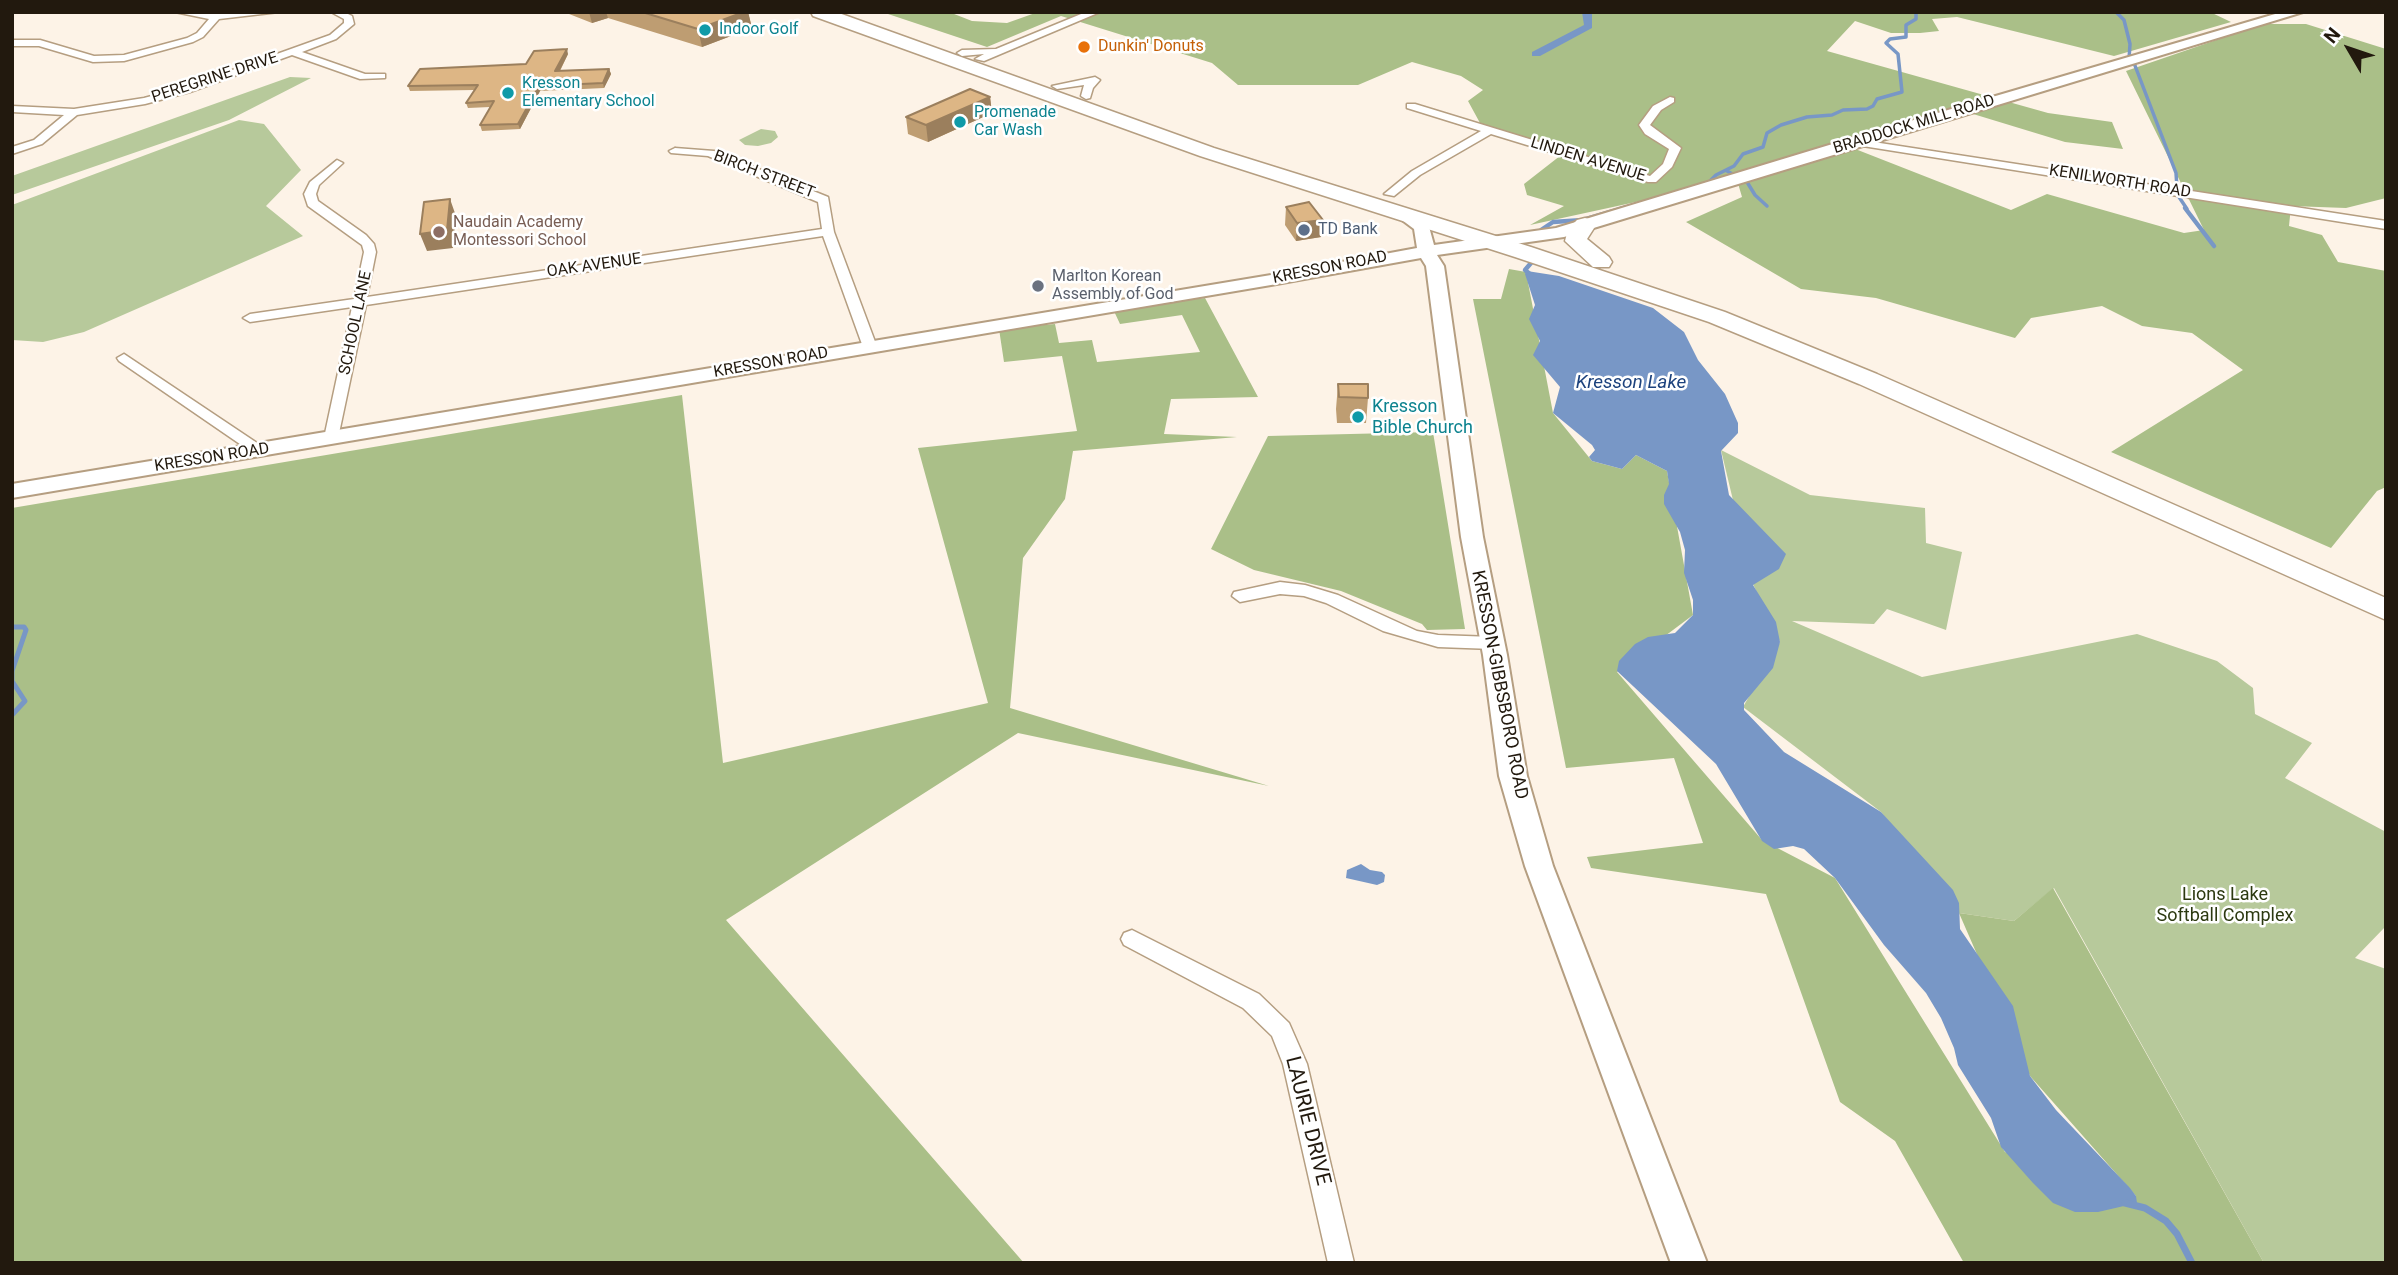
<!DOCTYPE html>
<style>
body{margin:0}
#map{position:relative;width:2398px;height:1275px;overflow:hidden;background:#fdf3e7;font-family:Roboto,sans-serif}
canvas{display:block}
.frame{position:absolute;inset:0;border:14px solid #22190e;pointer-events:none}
.north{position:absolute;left:2314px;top:14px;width:70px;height:70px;-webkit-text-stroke:5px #fff;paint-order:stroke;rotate:309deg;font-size:19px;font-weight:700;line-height:28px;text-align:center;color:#22190e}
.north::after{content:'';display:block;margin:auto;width:24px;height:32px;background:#22190e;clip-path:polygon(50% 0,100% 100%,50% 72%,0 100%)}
</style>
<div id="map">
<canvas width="2398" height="1275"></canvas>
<div class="frame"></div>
<div class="north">N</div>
</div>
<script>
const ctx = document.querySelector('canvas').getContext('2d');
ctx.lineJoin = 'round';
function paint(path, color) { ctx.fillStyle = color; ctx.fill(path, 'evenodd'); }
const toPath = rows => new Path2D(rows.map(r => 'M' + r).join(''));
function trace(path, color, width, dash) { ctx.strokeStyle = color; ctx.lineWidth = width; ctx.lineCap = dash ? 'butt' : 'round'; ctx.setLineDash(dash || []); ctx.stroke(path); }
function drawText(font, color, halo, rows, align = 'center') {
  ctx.font = font + ' Roboto,sans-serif'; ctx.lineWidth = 5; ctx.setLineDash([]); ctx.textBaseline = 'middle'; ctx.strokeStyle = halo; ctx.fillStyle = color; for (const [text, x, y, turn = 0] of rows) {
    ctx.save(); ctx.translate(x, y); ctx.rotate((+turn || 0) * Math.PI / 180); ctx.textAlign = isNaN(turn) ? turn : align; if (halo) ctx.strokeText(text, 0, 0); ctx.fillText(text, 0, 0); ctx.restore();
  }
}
paint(toPath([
 [290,77,311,78,229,120,12,195,12,176],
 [239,120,264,124,301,170,266,206,303,236,84,332,43,342,12,340,12,205],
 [761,129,775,131,778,137,771,143,758,146,745,145,739,140],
 [1721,450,1810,495,1925,508,1926,543,1962,552,1946,630,1887,609,1874,624,1792,621,1922,677,2137,634,2217,661,2253,688,2255,714,2312,743,2285,778,2386,832,2386,926,2355,958,2386,969,2386,1263,2264,1263,2054,888,2014,921,1959,913,1881,812,1743,707,1780,642,1753,584]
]), '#b7c99b');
paint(toPath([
 [882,12,949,12,972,21,1007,23,1038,12,2210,12,2231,22,2114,56,1957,17,1932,19,1939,31,1920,33,1891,33,1855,21,1827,51,2048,113,2112,122,2123,149,2065,142,1960,110,1845,145,2011,210,2047,194,2184,233,2204,230,2126,71,2263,24,2306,24,2386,49,2386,198,2346,208,2291,206,2289,226,2322,235,2338,262,2386,271,2386,487,2377,491,2331,548,2111,452,2243,370,2192,333,2142,326,2102,306,2031,318,2015,338,1876,298,1801,289,1686,222,1742,197,1737,180,1530,225,1564,206,1527,195,1524,184,1565,152,1480,123,1468,101,1483,90,1461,76,1412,62,1358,85,1238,85,1212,63,1061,16,987,47],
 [1509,269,1526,272,1553,413,1592,461,1622,469,1636,455,1667,471,1693,615,1617,672,1762,840,1835,878,2005,1152,2136,1196,2030,1076,1959,913,2014,921,2053,888,2264,1263,1964,1263,1895,1141,1840,1102,1766,894,1591,868,1587,857,1703,843,1674,758,1566,768,1473,299,1501,299],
 [1205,298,1258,397,1171,399,1164,434,1237,437,1073,451,1065,499,1023,558,1010,708,1269,786,1018,733,726,920,1024,1263,12,1263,12,508,682,395,723,763,988,703,918,448,1077,431,1062,356,1004,362,999,329,1055,324,1059,343,1092,340,1097,362,1200,352,1182,315,1120,324,1113,309],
 [1433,432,1465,629,1427,630,1422,624,1341,591,1254,570,1211,549,1268,436]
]), '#aabf88');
paint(toPath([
 [1527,271,1559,276,1653,308,1684,332,1698,360,1725,394,1738,423,1738,433,1721,451,1729,495,1786,554,1779,569,1753,585,1776,622,1780,642,1773,668,1744,703,1744,710,1784,752,1881,812,1953,890,1959,903,1960,929,2013,1006,2030,1076,2056,1110,2130,1188,2136,1196,2137,1203,2098,1212,2075,1212,2053,1203,2033,1183,2001,1147,1991,1118,1958,1065,1954,1048,1941,1018,1926,993,1884,945,1835,878,1804,849,1793,846,1774,849,1762,841,1716,764,1617,671,1619,661,1635,644,1648,637,1675,633,1693,615,1693,600,1684,573,1685,550,1680,532,1664,504,1664,495,1669,484,1667,471,1636,455,1622,469,1592,461,1589,457,1595,450,1592,445,1553,413,1560,387,1533,355,1540,341,1529,319,1535,305,1525,274],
 [1361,864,1370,870,1382,872,1385,875,1384,882,1377,885,1346,878,1347,870]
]), '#7897c6');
trace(toPath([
 [2116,12,2124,20,2130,44,2129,59],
 [2134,63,2176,173,2177,188],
 [1727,171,1747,182,1755,195,1767,206],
 [1707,184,1716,175,1734,166,1743,154,1763,147,1767,133,1781,125,1807,117,1832,115,1843,110,1867,109,1873,106,1877,99,1902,92,1898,54,1886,43,1890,39,1906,37,1906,25,1916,19,1916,12],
 [2177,194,2187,209],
 [1650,200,1671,194],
 [1619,209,1640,203]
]), '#7897c6', 3.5);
trace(toPath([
 [2185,208,2214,246],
 [1541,230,1553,222,1583,220,1624,208],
 [1531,263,1525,270,1531,275]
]), '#7897c6', 4.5);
trace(toPath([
 [12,627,24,627,26,630,12,671,12,681,25,701,12,715]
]), '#7897c6', 5);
trace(toPath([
 [2125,1203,2145,1208,2166,1221,2177,1234,2192,1263]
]), '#7897c6', 7);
paint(toPath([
 [1582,12,1592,12,1592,28,1540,56,1532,56,1532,52,1584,25,1582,12]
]), '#7897c6');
const street = toPath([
 [175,12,279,12,219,19,203,37,193,42,124,61,93,62,39,46,12,46,12,40,40,40,94,56,124,55,187,38,197,33,209,19,175,12],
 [331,12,344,12,352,16,354,24,336,39,302,52,365,74,385,74,385,78,360,79,292,55,190,92,145,104,77,115,42,144,12,154,12,147,34,140,64,115,12,112,12,106,74,109,144,98,182,88,330,35,344,23,344,19,331,12],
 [1086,12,1100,12,984,61,975,59,984,54,962,56,957,53,962,50,996,49,1086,12],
 [1095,77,1100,80,1093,88,1090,98,1086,99,1081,96,1084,85,1057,89,1052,86,1095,77],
 [1670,97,1674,98,1674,102,1661,110,1650,125,1681,148,1672,167,1656,182,1648,182,1491,134,1420,175,1394,196,1384,194,1412,171,1481,131,1407,108,1407,104,1415,104,1650,176,1663,164,1669,149,1645,134,1639,125,1653,106,1670,97],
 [1854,139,2386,221,2386,229,1850,144,1848,142,1854,139],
 [675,148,714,151,828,197,834,232,877,347,875,350,870,351,863,347,823,236,366,305,338,438,331,442,324,438,352,307,250,322,243,318,250,314,354,299,364,252,362,245,308,206,304,194,310,182,337,160,343,163,319,185,316,194,318,201,366,235,374,244,376,252,367,297,822,229,818,202,708,156,671,153,669,151,675,148],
 [124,354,263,447,266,450,263,453,253,453,119,361,117,358,124,354],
 [1280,582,1305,585,1338,595,1417,631,1438,635,1493,637,1502,643,1493,649,1438,647,1383,631,1326,603,1304,596,1280,594,1240,602,1232,596,1234,592,1280,582],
 [1132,930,1259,994,1289,1023,1307,1064,1354,1263,1328,1263,1283,1064,1272,1036,1243,1008,1124,945,1121,939,1124,933,1132,930]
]);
const secondary = toPath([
 [2282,12,2303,12,1564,237,1437,255,1444,266,1483,537,1507,655,1527,776,1553,866,1707,1263,1671,1263,1525,866,1499,776,1483,655,1461,537,1426,266,1421,258,1271,285,12,498,12,484,1271,275,1417,248,1414,229,1394,214,1402,209,1428,223,1434,245,1556,228,1849,139,2282,12]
]);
const highway = toPath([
 [811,12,836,12,1214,148,1531,247,1725,312,1877,374,2386,598,2386,620,1859,384,1709,322,1515,257,1200,156,813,16,811,12],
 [1585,218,1593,220,1596,225,1587,239,1609,257,1612,262,1609,267,1593,267,1565,241,1568,229,1577,220,1585,218]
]);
trace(street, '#b59e81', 3);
trace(secondary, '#b59e81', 4);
trace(highway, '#b59e81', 3);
paint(street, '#fff');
paint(secondary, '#fff');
paint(highway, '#fff');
paint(toPath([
 [564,12,748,12,752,28,702,47,608,18,592,23],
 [568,54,560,71,609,69,611,74,604,88,540,91,520,129,482,131,480,125,490,107,468,108,466,103,474,90,410,91,408,86,526,64],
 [990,97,992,113,928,142,908,134,906,117],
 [1286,207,1323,220,1321,237,1296,241,1285,225],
 [1338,384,1368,398,1366,423,1337,423,1336,409]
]), '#be9d72');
paint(toPath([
 [589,12,606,12,608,18,592,23],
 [744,12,748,12,752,28,702,47,698,29],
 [567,49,568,54,557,76,555,71],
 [609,69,611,74,604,88,603,83],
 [539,86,540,91,520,129,518,124],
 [990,97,992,113,928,142,926,125],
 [450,199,456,216,453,248,427,251,420,234],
 [1323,220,1321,237,1296,241,1297,223]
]), '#9b7f5d');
const building = toPath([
 [642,12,744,12,698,29,642,12],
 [567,49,555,71,609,69,603,83,539,86,518,124,480,125,494,101,466,103,478,85,408,86,420,69,526,64,534,51,567,49],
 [970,89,990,97,926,125,906,117,970,89],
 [450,199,447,230,420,234,424,202,450,199],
 [1309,202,1323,220,1297,223,1286,207,1309,202],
 [1338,384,1368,384,1368,398,1339,397,1338,384]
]);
paint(building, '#ddb685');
trace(building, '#9b7f5d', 2);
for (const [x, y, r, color] of [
 [705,30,7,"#0f9aa8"],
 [1084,47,7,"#e8710a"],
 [508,93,7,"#0f9aa8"],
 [960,122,7,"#0f9aa8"],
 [1304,230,7,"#5c6f8a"],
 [439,232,7,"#8d6e63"],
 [1038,286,7,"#6b7280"],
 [1358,417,7,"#0f9aa8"]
]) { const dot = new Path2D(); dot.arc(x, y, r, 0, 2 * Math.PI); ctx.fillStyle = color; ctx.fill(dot); trace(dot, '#fff', 2.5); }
drawText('16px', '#0d838f', '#fff', [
 ["Indoor Golf",719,30],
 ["Kresson",522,84],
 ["Elementary School",522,102],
 ["Promenade",974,113],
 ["Car Wash",974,131]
], 'left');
drawText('16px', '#c56008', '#fff', [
 ["Dunkin' Donuts",1098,47]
], 'left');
drawText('16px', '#22190e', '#fff', [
 ["PEREGRINE DRIVE",215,78,-18],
 ["BRADDOCK MILL ROAD",1914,125,-17],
 ["LINDEN AVENUE",1588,160,17],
 ["BIRCH STREET",764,175,21],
 ["KENILWORTH ROAD",2120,182,9],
 ["OAK AVENUE",594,266,-8],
 ["KRESSON ROAD",1330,268,-11],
 ["SCHOOL LANE",356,323,-78],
 ["KRESSON ROAD",771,363,-10],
 ["KRESSON ROAD",212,458,-9]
]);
drawText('16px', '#785e54', '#fff', [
 ["Naudain Academy",453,223],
 ["Montessori School",453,241]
], 'left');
drawText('16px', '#4e5e75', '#fff', [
 ["TD Bank",1318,230]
], 'left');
drawText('16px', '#5b616d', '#fff', [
 ["Marlton Korean",1052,277],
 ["Assembly of God",1052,295]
], 'left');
drawText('18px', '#0d838f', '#fff', [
 ["Kresson",1372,407],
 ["Bible Church",1372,428]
], 'left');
drawText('18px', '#22190e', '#fff', [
 ["KRESSON-GIBBSBORO ROAD",1499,685,79]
]);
drawText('18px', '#2c3910', '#fff', [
 ["Lions Lake",2225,895],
 ["Softball Complex",2225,916]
]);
drawText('italic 19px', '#1c427d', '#fff', [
 ["Kresson Lake",1631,383]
]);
drawText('21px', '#22190e', '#fff', [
 ["LAURIE DRIVE",1307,1121,76]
]);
</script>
